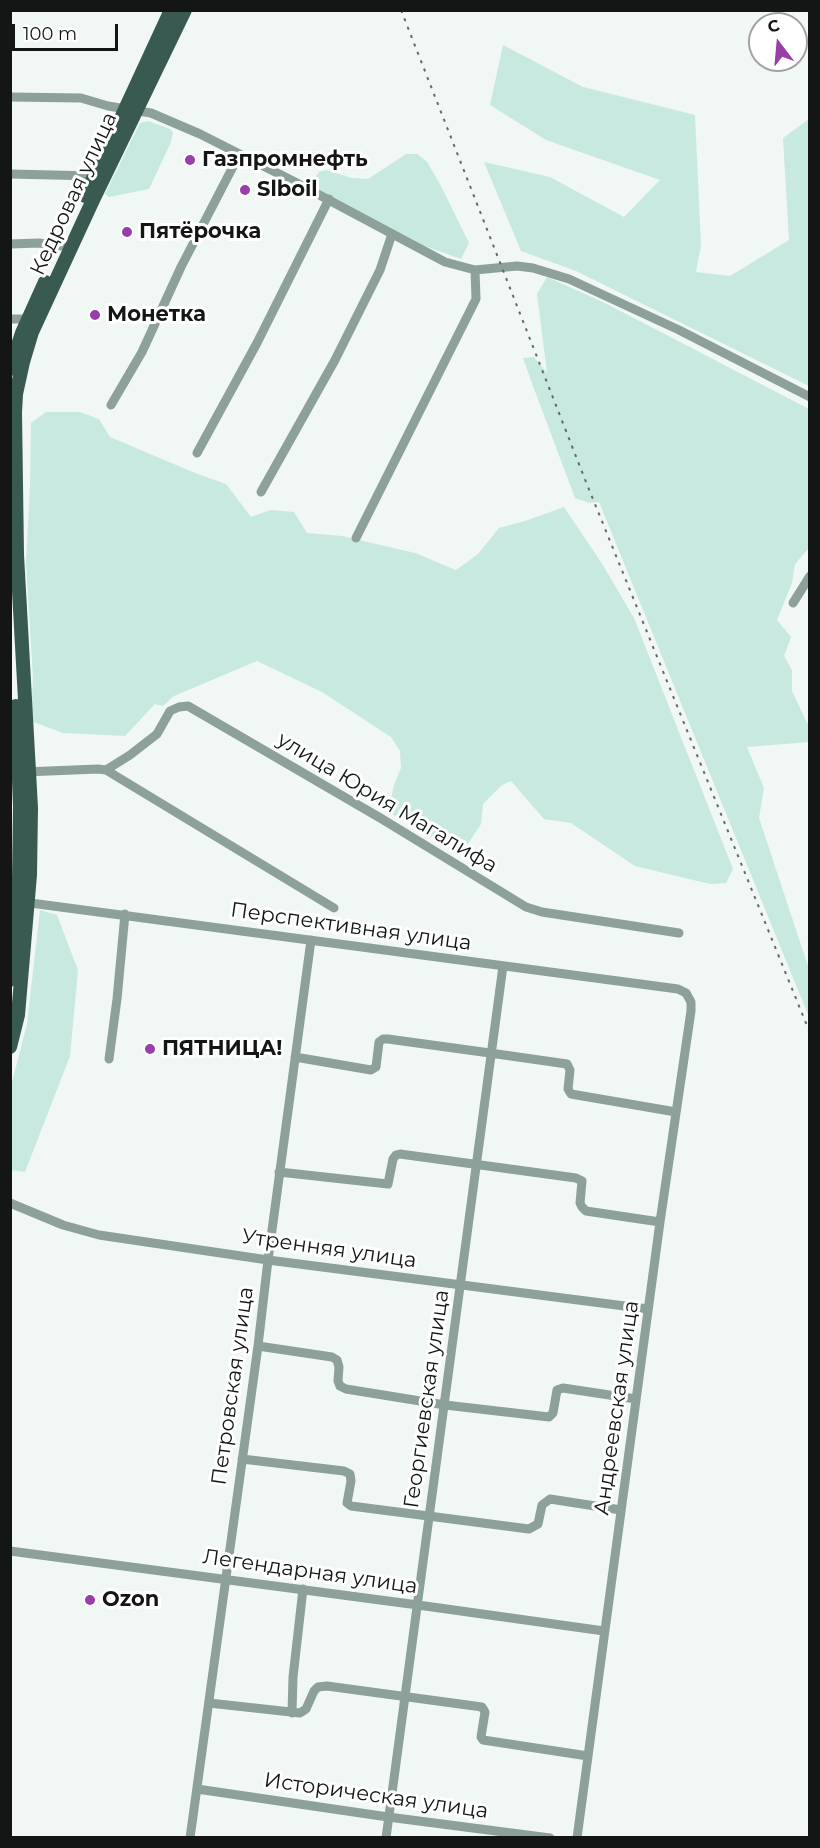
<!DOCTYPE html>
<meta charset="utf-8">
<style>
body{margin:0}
#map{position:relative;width:820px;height:1848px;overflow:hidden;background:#f0f7f5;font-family:Montserrat,sans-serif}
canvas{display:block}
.frame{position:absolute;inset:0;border:12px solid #131615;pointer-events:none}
.north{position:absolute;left:748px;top:12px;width:60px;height:60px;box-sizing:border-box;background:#fff;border:2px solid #a1a2a1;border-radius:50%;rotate:344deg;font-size:16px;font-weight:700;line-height:24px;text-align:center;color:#131615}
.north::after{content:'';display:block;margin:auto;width:21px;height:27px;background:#993ea8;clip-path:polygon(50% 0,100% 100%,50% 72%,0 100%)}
.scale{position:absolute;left:12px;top:24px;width:106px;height:27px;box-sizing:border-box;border:3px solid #131615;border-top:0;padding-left:8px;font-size:18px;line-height:21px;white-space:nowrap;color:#131615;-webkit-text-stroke:4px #fff;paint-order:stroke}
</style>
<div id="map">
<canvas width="820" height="1848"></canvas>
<div class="frame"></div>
<div class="north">С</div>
<div class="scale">100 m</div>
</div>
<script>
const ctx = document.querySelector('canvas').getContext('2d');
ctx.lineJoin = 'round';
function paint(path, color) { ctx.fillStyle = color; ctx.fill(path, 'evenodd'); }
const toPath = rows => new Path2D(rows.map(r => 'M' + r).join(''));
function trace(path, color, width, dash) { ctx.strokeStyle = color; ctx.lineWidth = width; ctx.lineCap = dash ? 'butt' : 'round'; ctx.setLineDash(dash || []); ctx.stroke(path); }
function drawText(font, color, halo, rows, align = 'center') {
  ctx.font = font + ' Montserrat,sans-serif'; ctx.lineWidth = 6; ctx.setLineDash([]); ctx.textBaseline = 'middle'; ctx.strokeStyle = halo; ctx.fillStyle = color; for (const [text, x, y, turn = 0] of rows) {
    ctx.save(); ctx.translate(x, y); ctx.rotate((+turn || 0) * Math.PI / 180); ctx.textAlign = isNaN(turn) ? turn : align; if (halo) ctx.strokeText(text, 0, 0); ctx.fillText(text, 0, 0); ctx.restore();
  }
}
paint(toPath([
 [503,45,583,87,695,115,701,245,696,272,730,276,789,240,783,138,809,119,809,386,576,271,521,251,484,162,550,177,624,217,660,180,546,140,490,105],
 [148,121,170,129,173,133,171,142,149,189,109,197,105,194,140,123],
 [406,154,417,154,427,162,440,184,469,243,461,259,425,246,317,190,313,180,319,172,326,170,352,178,368,179],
 [547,277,605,303,809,409,809,548,795,564,792,583,777,620,791,637,784,656,792,670,792,691,807,723,809,722,809,742,747,747,764,788,759,818,809,969,809,1017,599,502,590,503,575,498,533,386,523,358,534,357,547,373,537,294],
 [46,412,80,412,99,419,110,437,195,473,226,484,251,517,270,510,294,512,307,533,342,536,415,553,456,570,478,554,499,528,525,521,564,507,601,562,634,618,733,869,726,883,710,884,635,866,571,823,544,819,511,781,502,785,483,804,481,824,465,848,448,846,388,812,394,785,401,768,400,751,391,737,322,692,257,661,174,696,163,706,155,704,125,736,63,733,31,721,33,677,26,563,30,485,31,423],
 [40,910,57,915,78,970,70,1056,25,1172,11,1170,11,1086,27,1024]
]), '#c8e9df');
trace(toPath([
 [10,97,81,98,108,106,151,113,200,134,295,182,445,262,475,270,517,266,533,268,569,279,679,330,810,397],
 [10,174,95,176],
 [10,244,39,243,61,246],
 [10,319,29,319],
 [111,405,142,352,181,267,239,155],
 [197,453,257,343,329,199],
 [261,492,335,360,380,270,392,234],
 [356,538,476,299,475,270],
 [793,603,810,576],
 [106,770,130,755,157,734,170,711,179,707,188,706,382,819,526,907,542,912,679,933],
 [24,772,98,769,106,770,334,908],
 [23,902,678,989,686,993,691,1002,691,1011,660,1222,577,1838],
 [295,1057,371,1070,376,1067,379,1042,383,1039,388,1039,490,1053,567,1064,570,1070,568,1089,571,1094,676,1112],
 [109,1059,117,999,125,914],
 [279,1172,388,1184,393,1159,396,1155,400,1154,576,1178,582,1181,580,1203,582,1207,586,1211,660,1222],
 [10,1203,63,1225,99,1235,268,1260,648,1309],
 [258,1346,332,1357,337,1360,339,1367,338,1381,340,1386,346,1389,445,1405,549,1417,553,1413,557,1390,563,1388,636,1399],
 [242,1459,344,1471,350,1474,351,1481,347,1503,351,1506,529,1529,538,1524,542,1505,550,1499,621,1510],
 [10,1551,418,1605,604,1631],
 [209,1703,300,1713,306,1709,314,1691,318,1687,327,1686,482,1707,485,1712,481,1737,483,1740,588,1756],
 [292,1713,293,1677,303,1589],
 [197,1789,388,1817,550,1838],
 [190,1838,258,1346,268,1260,311,940],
 [386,1838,503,966]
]), '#8da09a', 9);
trace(toPath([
 [85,196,171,10],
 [10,369,22,333,45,282],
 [10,980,19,878,20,806,16,706],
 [10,1047,18,1015,30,875,31,808,17,555,15,412,16,394,23,362,32,332,93,200,185,10]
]), '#385a51', 14);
trace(toPath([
 [401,10,586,482,810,1033]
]), '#656968', 2, [3, 6]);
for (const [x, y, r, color] of [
 [190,160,6,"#993ea8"],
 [245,190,6,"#993ea8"],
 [127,232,6,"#993ea8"],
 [95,315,6,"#993ea8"],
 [150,1049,6,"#993ea8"],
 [90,1600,6,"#993ea8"]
]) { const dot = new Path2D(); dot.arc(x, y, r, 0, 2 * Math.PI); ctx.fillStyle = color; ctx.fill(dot); trace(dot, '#fff', 2); }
drawText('bold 21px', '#131615', '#fff', [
 ["Газпромнефть",202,160],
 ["Slboil",257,190],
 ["Пятёрочка",139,232],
 ["Монетка",107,315],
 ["ПЯТНИЦА!",162,1049],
 ["Ozon",102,1600]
], 'left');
drawText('21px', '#131615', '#fff', [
 ["Кедровая улица",74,194,-65],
 ["улица Юрия Магалифа",387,803,31],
 ["Перспективная улица",351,927,8],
 ["Утренняя улица",329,1249,8],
 ["Петровская улица",233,1386,-82],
 ["Георгиевская улица",427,1399,-82],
 ["Андреевская улица",617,1408,-82],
 ["Легендарная улица",310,1572,8],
 ["Историческая улица",376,1796,8]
]);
</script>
